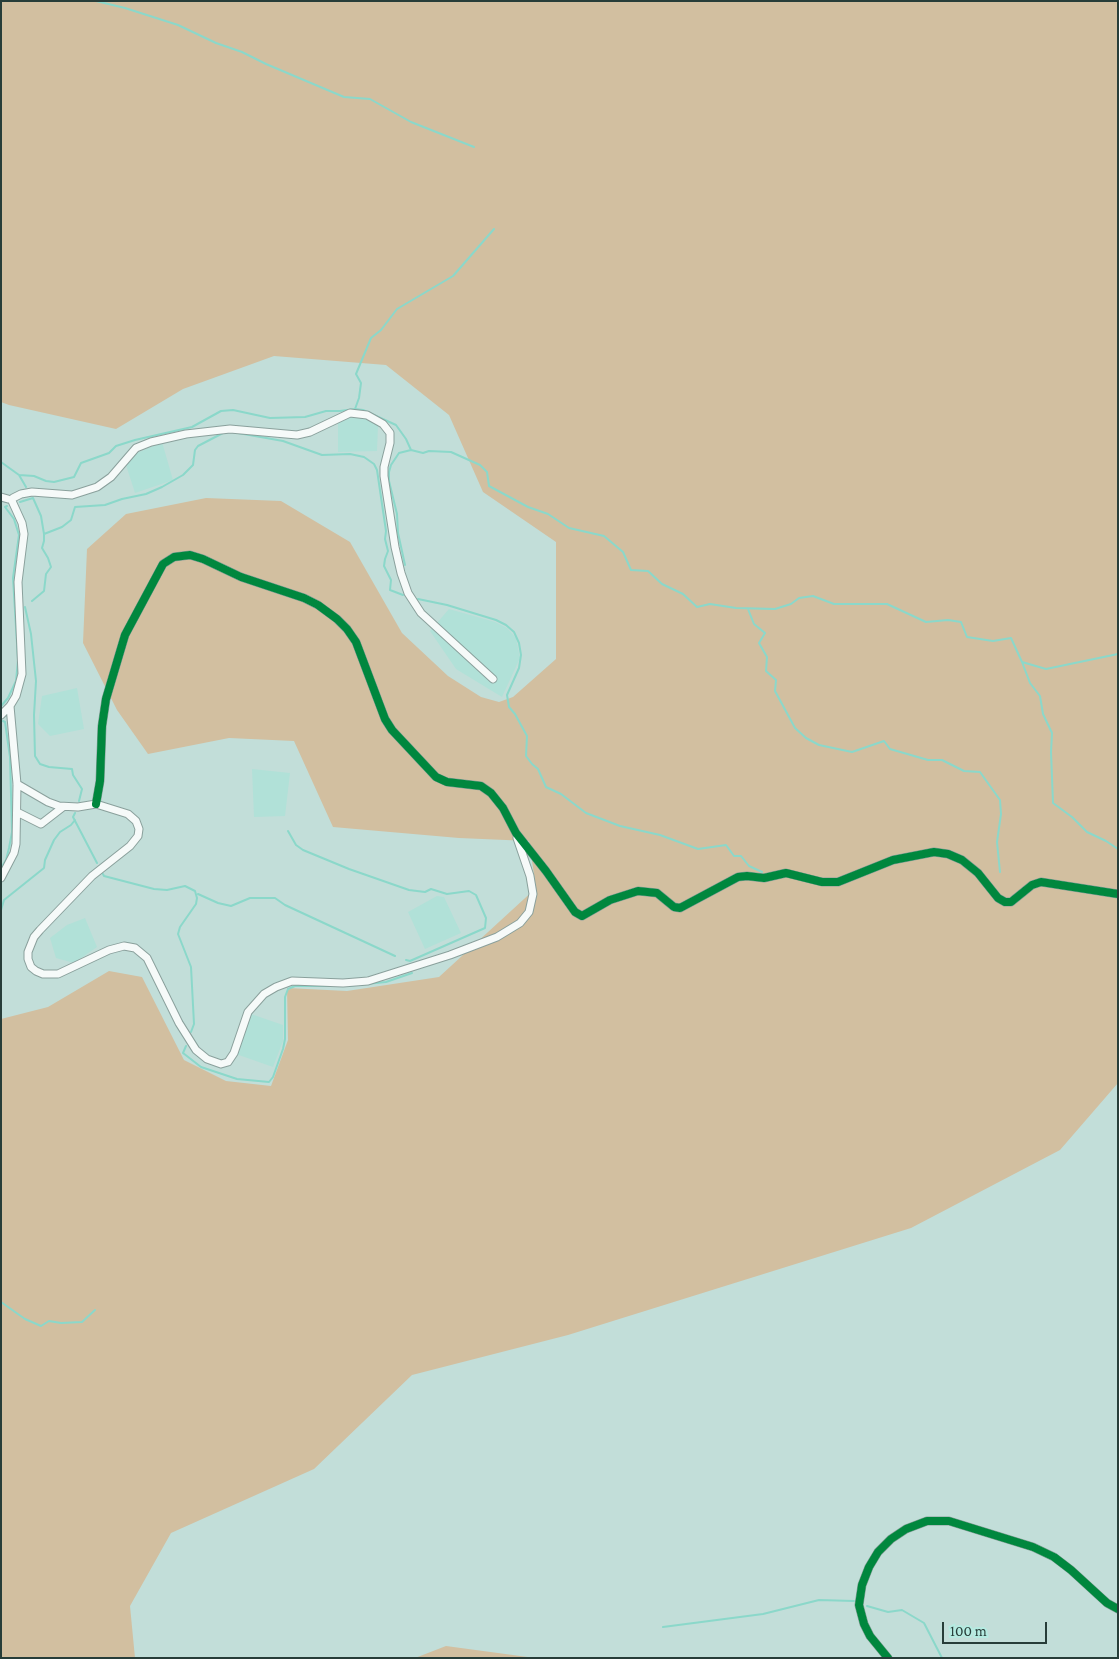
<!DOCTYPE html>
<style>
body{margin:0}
#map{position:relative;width:1119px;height:1659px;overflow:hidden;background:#c2ded9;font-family:"Crimson Pro",serif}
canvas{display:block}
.frame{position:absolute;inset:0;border:2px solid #273d39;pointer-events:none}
.scale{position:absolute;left:942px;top:1622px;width:105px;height:22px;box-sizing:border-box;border:2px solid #273d39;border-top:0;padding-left:6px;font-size:15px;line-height:18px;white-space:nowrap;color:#273d39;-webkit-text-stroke:4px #b5ebe1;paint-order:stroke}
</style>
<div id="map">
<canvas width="1119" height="1659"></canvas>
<div class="frame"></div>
<div class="scale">100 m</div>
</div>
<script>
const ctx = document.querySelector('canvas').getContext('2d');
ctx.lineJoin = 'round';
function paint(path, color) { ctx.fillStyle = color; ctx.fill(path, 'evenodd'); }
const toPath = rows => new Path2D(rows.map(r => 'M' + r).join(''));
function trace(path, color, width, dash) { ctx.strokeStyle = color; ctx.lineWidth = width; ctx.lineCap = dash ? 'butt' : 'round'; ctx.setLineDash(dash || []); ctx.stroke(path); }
paint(toPath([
 [355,416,361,416,378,425,377,451,338,452,338,421],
 [162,442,173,480,135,493,126,465,135,454],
 [449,609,495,622,507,628,516,638,520,658,502,697,456,669,430,631],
 [77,688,84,729,50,736,38,724,42,696],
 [252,769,290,773,285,816,254,817],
 [437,896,444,897,461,933,425,949,408,912],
 [85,918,97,947,74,963,56,958,50,938,67,925],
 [251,1014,283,1025,283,1041,273,1067,236,1054]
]), '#b1e1d8');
paint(toPath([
 [1,1,1118,1,1118,1083,1060,1150,911,1228,568,1335,412,1375,314,1469,171,1533,130,1606,135,1658,1,1658,1,1019,48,1007,109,971,142,977,184,1060,226,1081,271,1086,288,1040,287,988,347,991,439,977,536,888,529,841,459,838,333,827,294,741,229,738,148,754,117,710,83,643,87,549,126,514,206,498,281,501,350,542,402,633,448,676,481,697,499,702,513,697,556,659,556,542,483,492,449,415,386,365,274,356,183,389,116,429,9,405,1,402],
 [446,1646,535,1658,415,1658]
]), '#d2bfa0');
trace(toPath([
 [96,1,125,8,178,25,216,43,242,52,266,64,344,97,370,99,411,122,474,147],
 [355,409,359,398,361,383,356,374,371,338,381,330,397,309,453,276,494,229],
 [238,433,283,441,322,455,350,454,364,457,374,464,377,470,386,531,385,539,388,551,385,559,384,566,391,580,390,590,403,595],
 [1,462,19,475,26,487],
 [19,475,34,476,46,481,54,482,74,477,81,463,109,453,116,446,135,440,192,427,221,411,233,410,270,418,305,417,326,411,340,411,355,409,363,410,396,425,406,439,411,450,423,453,429,451,451,452,480,465,487,472,489,486,528,507,548,514,569,528,604,536,623,552,631,570,648,571,662,584,683,594,697,607,710,604,736,608,775,609,791,604,799,598,813,596,834,604,887,604,926,622,948,620,961,622,967,637,993,641,1011,638,1022,662,1046,669,1118,654],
 [20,502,33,498,41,516,44,534,44,541,42,548,48,558,51,567,46,574,44,591,32,601],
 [44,534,62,527,71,520,75,507,105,505,122,499,146,494,162,487,183,475,193,465,195,450,198,446,223,433],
 [405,565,398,533,397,514,389,481,389,472,391,465,399,453,411,450],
 [418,599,447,605,496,620,506,625,514,632,519,643,521,655,519,668,507,695,509,707,515,714,527,736,526,756,532,764,538,769,546,787,561,794,586,813,620,826,660,835,698,849,726,845,734,856,741,856,749,866,762,872],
 [25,607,31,634,36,681,34,715,35,756,40,764,49,767,72,769,73,775,82,789,79,801],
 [748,609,754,624,765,633,759,643,767,657,766,671,776,680,775,691,795,728,806,738,819,745,852,752,884,741,890,749,928,760,942,760,964,771,980,772,1000,800,1001,814,997,842,1000,872],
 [1022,662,1030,683,1040,696,1043,714,1052,733,1051,752,1053,803,1072,817,1087,832,1106,841,1118,849],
 [1,706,8,698,16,681,18,660,13,578,19,535,14,519,5,507,7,506],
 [75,813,73,817,97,863],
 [288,831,296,845,303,850,349,869,409,890,425,892,431,889,447,894,469,891,476,895,486,918,485,928,410,961,406,960],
 [1,868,6,860,9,848,12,832,10,757,5,722,3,721],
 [103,874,104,876,154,889,167,890,185,886,195,891,197,898,196,904,180,927,178,934,191,967,194,1024,191,1032],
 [198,894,218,903,231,906,250,898,275,898,285,905,395,956],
 [1,910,4,900,44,868,45,860,54,840,60,832,71,825,75,820],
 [346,986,386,982,412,973],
 [186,1046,183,1053,201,1067,237,1079,269,1082,273,1077,283,1049,285,1039,285,997,288,989,295,986,337,986],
 [1,1302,25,1319,41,1326,49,1321,61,1323,82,1322,95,1310],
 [867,1606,888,1612,902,1610,924,1623,942,1658],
 [663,1627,763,1614,819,1600,854,1601]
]), '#8bd8ca', 2);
const minor = toPath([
 [1,497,8,499],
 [13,498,21,494,32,492,72,495,97,487,111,477,136,448,151,442,186,434,230,429,297,435,310,432,350,413,367,415,383,424,390,433,390,443,384,467,384,476,395,547,401,573,408,593,421,613,493,679],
 [1,715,10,706,16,696,22,674,18,582,24,534,22,523,12,501],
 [17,784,48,802,59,806,78,807,96,804,128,814,136,821,139,829,138,836,130,846,92,876,40,930,34,937,28,952,28,959,31,967,36,971,43,974,58,974,109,950,124,946,135,948,147,958,179,1023,196,1050,207,1059,221,1064,228,1062,234,1053,248,1012,264,994,276,987,292,981,343,983,368,981,450,955,497,937,520,923,529,912,533,894,530,876,517,838],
 [96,804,100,781,102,726,106,699,125,635,163,564,174,557,190,555,203,559,241,577,304,598,318,605,337,619,347,629,356,642,385,719,392,730,436,777,447,782,481,786,491,793,503,808,516,833,546,871,575,912,582,916,610,900,638,891,657,893,674,907,680,908,738,877,747,876,764,878,786,873,822,882,838,882,893,860,934,852,948,854,962,860,978,873,998,898,1005,902,1011,902,1032,885,1041,882,1118,894],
 [17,812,41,824,63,807],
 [1,878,14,853,16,844,17,784,10,706],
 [888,1658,870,1636,864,1624,859,1605,862,1585,869,1567,878,1552,891,1539,906,1529,927,1521,949,1521,1033,1547,1054,1557,1071,1570,1107,1603,1118,1609]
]);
trace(minor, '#8aa09c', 9);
trace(minor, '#f6faf9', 7);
trace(toPath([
 [96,804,100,781,102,726,106,699,125,635,163,564,174,557,190,555,203,559,241,577,304,598,318,605,337,619,347,629,356,642,385,719,392,730,436,777,447,782,481,786,491,793,503,808,516,833,546,871,575,912,582,916,610,900,638,891,657,893,674,907,680,908,738,877,747,876,764,878,786,873,822,882,838,882,893,860,934,852,948,854,962,860,978,873,998,898,1005,902,1011,902,1032,885,1041,882,1118,894],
 [888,1658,870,1636,864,1624,859,1605,862,1585,869,1567,878,1552,891,1539,906,1529,927,1521,949,1521,1033,1547,1054,1557,1071,1570,1107,1603,1118,1609]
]), '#00873e', 8);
</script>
